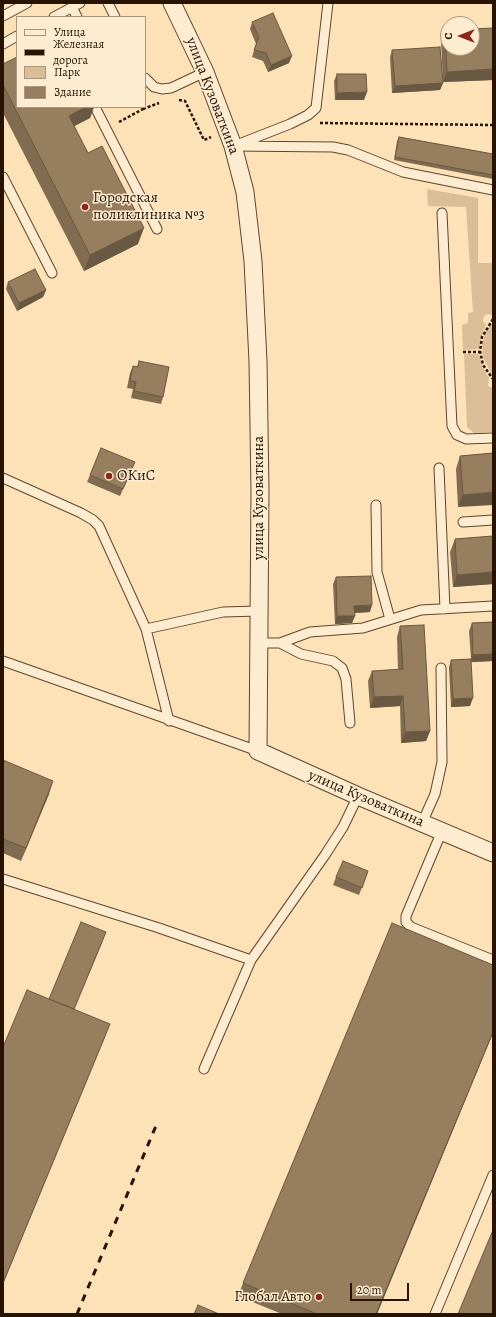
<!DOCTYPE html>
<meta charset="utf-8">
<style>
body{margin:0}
#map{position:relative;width:496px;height:1317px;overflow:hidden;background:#fde1b7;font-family:Alegreya,serif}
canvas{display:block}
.frame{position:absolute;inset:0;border:4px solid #271300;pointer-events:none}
.legend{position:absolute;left:16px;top:16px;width:130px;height:92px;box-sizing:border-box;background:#feecd0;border:1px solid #a8957d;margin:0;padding:5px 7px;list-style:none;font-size:12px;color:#271300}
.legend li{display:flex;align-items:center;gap:8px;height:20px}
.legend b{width:20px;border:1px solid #a8957d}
.north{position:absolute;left:440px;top:16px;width:40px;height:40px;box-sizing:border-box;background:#feecd0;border:1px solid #a8957d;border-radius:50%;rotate:270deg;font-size:11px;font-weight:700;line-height:16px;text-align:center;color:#271300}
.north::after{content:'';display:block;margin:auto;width:14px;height:18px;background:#8f2418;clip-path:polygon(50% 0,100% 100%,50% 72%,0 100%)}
.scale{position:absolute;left:350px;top:1283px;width:59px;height:18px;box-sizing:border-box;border:2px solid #271300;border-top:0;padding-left:5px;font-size:12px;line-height:14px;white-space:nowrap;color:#271300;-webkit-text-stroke:3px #feecd0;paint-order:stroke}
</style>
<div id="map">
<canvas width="496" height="1317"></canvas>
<div class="frame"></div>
<ul class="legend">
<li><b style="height:5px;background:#feecd0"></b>Улица</li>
<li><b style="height:5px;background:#271300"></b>Железная дорога</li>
<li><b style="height:11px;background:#d9be98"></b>Парк</li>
<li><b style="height:11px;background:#967e5f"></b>Здание</li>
</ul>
<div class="north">С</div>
<div class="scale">20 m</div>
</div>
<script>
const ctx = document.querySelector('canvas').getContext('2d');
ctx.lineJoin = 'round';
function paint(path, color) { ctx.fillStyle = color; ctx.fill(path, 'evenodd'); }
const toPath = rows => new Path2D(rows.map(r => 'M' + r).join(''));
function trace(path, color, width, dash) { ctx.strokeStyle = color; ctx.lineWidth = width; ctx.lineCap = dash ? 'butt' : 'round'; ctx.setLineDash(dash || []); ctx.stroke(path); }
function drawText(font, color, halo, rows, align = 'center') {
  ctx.font = font + ' Alegreya,serif'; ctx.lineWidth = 3; ctx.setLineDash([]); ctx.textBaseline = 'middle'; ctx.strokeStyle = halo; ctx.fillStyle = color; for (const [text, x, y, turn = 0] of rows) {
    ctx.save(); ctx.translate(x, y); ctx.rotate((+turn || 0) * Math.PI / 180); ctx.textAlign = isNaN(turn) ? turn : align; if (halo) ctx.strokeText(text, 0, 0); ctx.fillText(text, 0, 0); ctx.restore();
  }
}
paint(toPath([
 [427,189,478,198,478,263,493,263,493,315,488,314,484,316,483,321,486,325,481,337,479,349,463,350,462,325,468,323,468,313,473,312,466,207,428,206],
 [493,322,493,377,483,358,482,344,486,331],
 [464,354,479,354,482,366,489,378,488,386,493,388,493,432,474,433,467,427]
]), '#d9be98');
const lane = toPath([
 [108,3,115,17],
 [72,7,77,17],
 [3,16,27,3],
 [54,17,80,3],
 [3,44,17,36],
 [145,78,154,87,162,89,171,88,205,72],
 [95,107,157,229],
 [239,144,290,124,308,115,316,108,328,3],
 [233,146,333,147,348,150,403,172,493,190],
 [3,177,52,273],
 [442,213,452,426,457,435,466,439,493,438],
 [439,468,445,609],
 [3,478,81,513,93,520,99,526,146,629,169,721],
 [376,505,377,572,390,619],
 [463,522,493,520],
 [146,629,223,612,258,611],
 [257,643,280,643,301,654,333,661,342,668,346,679,350,723],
 [280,643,310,632,363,628,421,610,493,606],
 [3,661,258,751],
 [422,823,435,794,442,762,441,668],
 [442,831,406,916,406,922,411,927,493,960],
 [3,879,159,928,251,960],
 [204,1069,251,960,325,855,343,827,358,796],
 [435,1314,493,1175]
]);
const street = toPath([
 [172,3,205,72,233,146,245,192,253,261,258,361,260,492,258,751,358,796,493,853]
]);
trace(lane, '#5c462e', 11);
trace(street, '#5c462e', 19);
trace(toPath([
 [179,100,185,101,204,140,211,137],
 [143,109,159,103],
 [119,122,143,109,142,107],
 [320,123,493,125],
 [493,319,482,337,480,351,483,365,493,379],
 [463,352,480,352]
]), '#271300', 2.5, [3, 2]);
trace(lane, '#feecd0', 9);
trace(street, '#feecd0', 17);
trace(toPath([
 [77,1314,158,1121]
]), '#271300', 3, [7, 7]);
paint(toPath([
 [252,22,289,63,268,72,263,61,252,57,256,44,250,29],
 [493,28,493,80,443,82,441,41,445,30],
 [392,50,443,83,440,90,392,93,390,57],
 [3,64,17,107,94,107,90,118,74,126,88,153,138,244,84,271,3,113],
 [337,74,364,100,335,100,334,81],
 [399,137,493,154,493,179,394,160,397,141],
 [8,282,46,290,43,297,17,311,6,289],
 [139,361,163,397,161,404,131,398,133,389,127,388,130,373,133,366,137,367],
 [493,453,458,507,456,469,460,456],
 [135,462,120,496,87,482,90,475],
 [493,536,493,584,453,587,450,552,455,539],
 [336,577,370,612,355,613,352,623,335,624,333,584],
 [493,622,493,661,471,662,470,706,451,707,449,667,451,660,471,659,469,631,472,623],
 [400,626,430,731,426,741,401,743,400,706,370,708,368,681,372,671,398,670,397,637],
 [3,760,49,794,21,861,3,853],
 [368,871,359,895,333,885,336,877],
 [493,1033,377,1314,282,1314,238,1296,243,1283]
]), '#816c52');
paint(toPath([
 [3,3,8,3,3,5],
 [292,56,289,63,268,72,271,65],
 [493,69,493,80,443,82,447,72],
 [443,83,440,90,392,93,395,86],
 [367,92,364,100,335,100,337,93],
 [86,107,94,107,90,118,63,132,69,116],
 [144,228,138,244,84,271,90,255],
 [46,290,43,297,17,311,19,303],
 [493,492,493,505,458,507,463,495],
 [493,572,493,584,453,587,457,575],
 [372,605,370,612,352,613,354,606],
 [337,616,355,616,352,623,335,624],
 [493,654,493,661,471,662,473,655],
 [403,696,400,706,370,708,374,697],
 [473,698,470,706,451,707,453,699],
 [430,731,426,741,401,743,405,732],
 [53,781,49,794,21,861,26,848],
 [106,932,102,943,69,1022,73,1012],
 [110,1024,105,1037,3,1284,3,1283],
 [493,1032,493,1033,377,1314,376,1314]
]), '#695842');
const building = toPath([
 [273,13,292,56,271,65,266,53,254,50,259,37,252,22,273,13],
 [493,28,493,69,447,72,445,30,448,30,448,48,472,48,472,29,493,28],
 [440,47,443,83,395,86,392,50,440,47],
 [17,57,17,107,86,107,69,116,88,153,102,146,144,228,90,255,3,85,3,64,17,57],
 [337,74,366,74,367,92,337,93,337,74],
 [399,137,493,154,493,175,395,157,399,137],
 [35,269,46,290,19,303,8,282,35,269],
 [139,361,169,367,163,397,134,391,136,382,130,381,133,366,138,367,139,361],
 [101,448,135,462,123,489,90,475,101,448],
 [493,453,493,492,463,495,460,456,493,453],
 [493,536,493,572,457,575,455,539,493,536],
 [371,576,372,605,354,606,355,616,337,616,336,577,371,576],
 [493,622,493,654,473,655,472,623,493,622],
 [424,625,430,731,405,732,403,696,374,697,372,671,403,669,400,626,424,625],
 [471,659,473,698,453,699,451,660,471,659],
 [3,760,53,781,26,848,3,839,3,760],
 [343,861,368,871,362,888,336,877,343,861],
 [81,922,106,932,74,1009,49,999,81,922],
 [392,923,493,965,493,1032,376,1314,317,1314,243,1283,392,923],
 [27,990,110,1024,3,1283,3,1047,27,990],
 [493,1230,493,1314,458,1314,493,1230],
 [198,1305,219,1314,194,1314,198,1305]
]);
paint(building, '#967e5f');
trace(building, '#695842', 1);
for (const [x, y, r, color] of [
 [85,207,4,"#8f2418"],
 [109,476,4,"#8f2418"],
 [319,1297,4,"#8f2418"]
]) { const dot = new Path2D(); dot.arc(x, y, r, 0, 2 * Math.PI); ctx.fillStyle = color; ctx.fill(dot); trace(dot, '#feecd0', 1.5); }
drawText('15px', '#271300', '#feecd0', [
 ["улица Кузоваткина",212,96,69],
 ["улица Кузоваткина",259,498,-90],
 ["улица Кузоваткина",366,799,23]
]);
drawText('15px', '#271300', '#feecd0', [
 ["Городская",93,198],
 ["поликлиника №3",93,215],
 ["ОКиС",117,476],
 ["Глобал Авто",311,1297,"right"]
], 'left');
</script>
